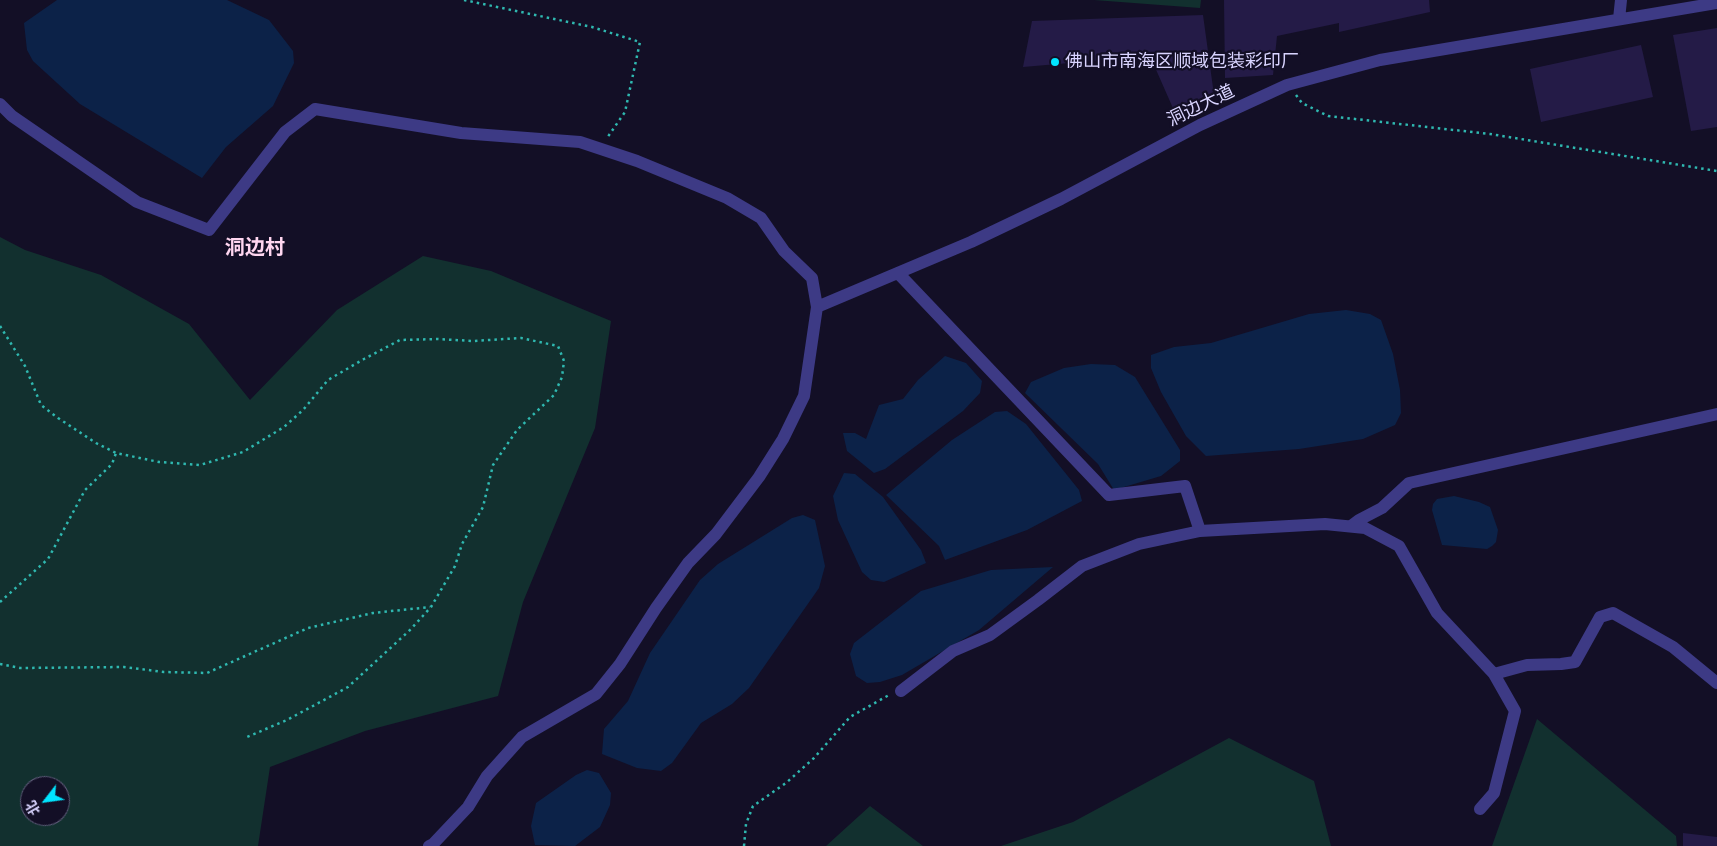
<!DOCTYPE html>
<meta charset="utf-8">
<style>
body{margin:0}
#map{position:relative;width:1717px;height:846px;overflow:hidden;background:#130f26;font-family:Manrope,"Noto Sans SC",sans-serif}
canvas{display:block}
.north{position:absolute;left:20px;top:776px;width:50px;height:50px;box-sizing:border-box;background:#130f26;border:1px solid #625e7d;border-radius:50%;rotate:240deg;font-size:14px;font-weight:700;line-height:20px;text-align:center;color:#d9d4ff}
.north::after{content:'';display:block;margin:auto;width:18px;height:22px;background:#00e5ff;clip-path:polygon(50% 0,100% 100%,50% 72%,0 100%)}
</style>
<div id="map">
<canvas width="1717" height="846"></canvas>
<div class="north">北</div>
</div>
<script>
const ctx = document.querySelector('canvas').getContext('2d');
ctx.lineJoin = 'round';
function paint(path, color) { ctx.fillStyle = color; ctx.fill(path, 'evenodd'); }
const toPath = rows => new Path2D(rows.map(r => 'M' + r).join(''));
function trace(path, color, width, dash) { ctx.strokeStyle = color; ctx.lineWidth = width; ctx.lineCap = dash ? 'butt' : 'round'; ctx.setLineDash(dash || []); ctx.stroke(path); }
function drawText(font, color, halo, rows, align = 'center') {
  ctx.font = font + ' Manrope,"Noto Sans SC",sans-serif'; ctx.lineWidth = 4.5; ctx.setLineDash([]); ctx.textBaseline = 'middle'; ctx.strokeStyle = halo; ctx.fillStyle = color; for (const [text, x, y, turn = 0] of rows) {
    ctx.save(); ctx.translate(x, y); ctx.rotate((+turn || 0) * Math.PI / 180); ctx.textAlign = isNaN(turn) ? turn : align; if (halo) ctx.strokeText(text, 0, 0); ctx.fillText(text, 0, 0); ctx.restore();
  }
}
paint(toPath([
 [1094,0,1201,0,1200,8],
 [0,237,25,250,101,275,189,324,250,400,337,310,423,256,491,271,611,321,595,428,523,602,498,696,365,731,270,767,258,846,0,846],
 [30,786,60,786,60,816,30,816],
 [1537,719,1676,836,1677,846,1492,846],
 [1229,738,1314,781,1331,846,1001,846,1073,822],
 [870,806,923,846,826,846]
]), '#12302f');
paint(toPath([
 [57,0,227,0,269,20,293,51,294,63,273,106,226,147,202,178,80,104,33,61,27,50,24,23],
 [1346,310,1370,314,1381,320,1393,354,1400,390,1401,413,1395,425,1363,439,1299,449,1206,456,1186,436,1161,392,1151,368,1151,355,1174,347,1211,343,1309,314],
 [945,356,966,363,982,381,980,393,963,411,885,469,874,473,847,451,843,433,855,433,866,439,879,405,903,399,918,380],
 [1091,364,1115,365,1135,377,1180,450,1180,461,1161,476,1114,490,1098,464,1025,393,1031,382,1064,368],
 [1007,411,1026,424,1079,490,1082,501,1027,530,945,560,939,546,886,495,952,440,995,412],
 [844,473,855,474,883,497,921,550,926,563,884,582,871,580,862,572,838,520,833,496],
 [1454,496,1479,502,1490,507,1498,530,1496,542,1492,546,1487,549,1442,545,1432,510,1433,504,1437,499],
 [803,515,815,520,825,566,819,588,749,688,732,704,701,723,672,763,661,771,637,768,602,754,604,729,628,701,650,653,700,580,718,564,792,518],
 [1053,567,979,630,902,675,880,682,867,683,856,676,850,654,854,643,921,591,991,570],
 [587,770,599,773,611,793,610,805,600,827,575,846,535,845,531,826,536,803,576,775]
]), '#0c2248');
paint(toPath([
 [1224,0,1429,0,1430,12,1339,32,1339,23,1277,36,1273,75,1225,78],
 [1203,15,1214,95,1176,115,1150,56,1023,67,1032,21],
 [1717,28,1717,127,1691,131,1673,35],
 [1641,45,1653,97,1541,122,1530,69],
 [1683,833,1717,837,1717,846,1683,846]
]), '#241b47');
trace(toPath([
 [464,0,592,27,640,42,625,112,607,138],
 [1296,95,1302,103,1328,116,1490,134,1717,171],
 [0,326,25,366,41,405,58,418,96,443,116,453,159,462,200,465,243,452,284,427,303,410,328,380,364,359,400,340,438,339,473,341,521,338,558,346,564,361,562,377,554,395,517,430,493,465,483,507,462,544,455,566,431,607,410,630,348,687,287,720,247,737],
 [0,602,48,559,85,490,112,464,116,453],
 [0,664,20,668,124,667,164,672,207,673,308,628,373,613,430,607],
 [744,846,746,824,753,806,786,783,814,758,850,717,889,695]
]), '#2fb8b0', 2.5, [2.5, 4]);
trace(toPath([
 [1619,19,1621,0],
 [0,104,12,116,137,202,209,230,285,132,315,109,461,133,580,142,637,161,727,198,761,218,784,251,812,278,817,307,804,396,783,439,759,477,716,534,688,563,656,608,620,664,596,694,522,737,487,776,468,807,433,844,429,846],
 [898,273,1109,495,1185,486,1200,531,1325,524,1365,528,1399,546,1437,613,1494,674,1515,711,1494,793,1480,809],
 [817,307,971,242,1061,199,1200,125,1287,85,1380,60,1717,3],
 [1351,526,1359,520,1382,508,1409,483,1717,414],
 [1494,674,1527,665,1561,664,1575,662,1600,617,1613,613,1673,647,1717,683],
 [901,691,953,651,990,635,1038,600,1082,566,1139,544,1200,531]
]), '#3d3a85', 12);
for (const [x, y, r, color] of [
 [1055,62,5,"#00e5ff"]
]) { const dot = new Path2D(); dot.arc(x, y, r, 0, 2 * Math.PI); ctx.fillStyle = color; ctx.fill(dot); trace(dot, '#130f26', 2); }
drawText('18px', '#d9d4ff', '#130f26', [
 ["佛山市南海区顺域包装彩印厂",1065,62]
], 'left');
drawText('18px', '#d9d4ff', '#130f26', [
 ["洞边大道",1201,106,-26]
]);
drawText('bold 20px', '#ffd6f0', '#130f26', [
 ["洞边村",255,248]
]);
</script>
